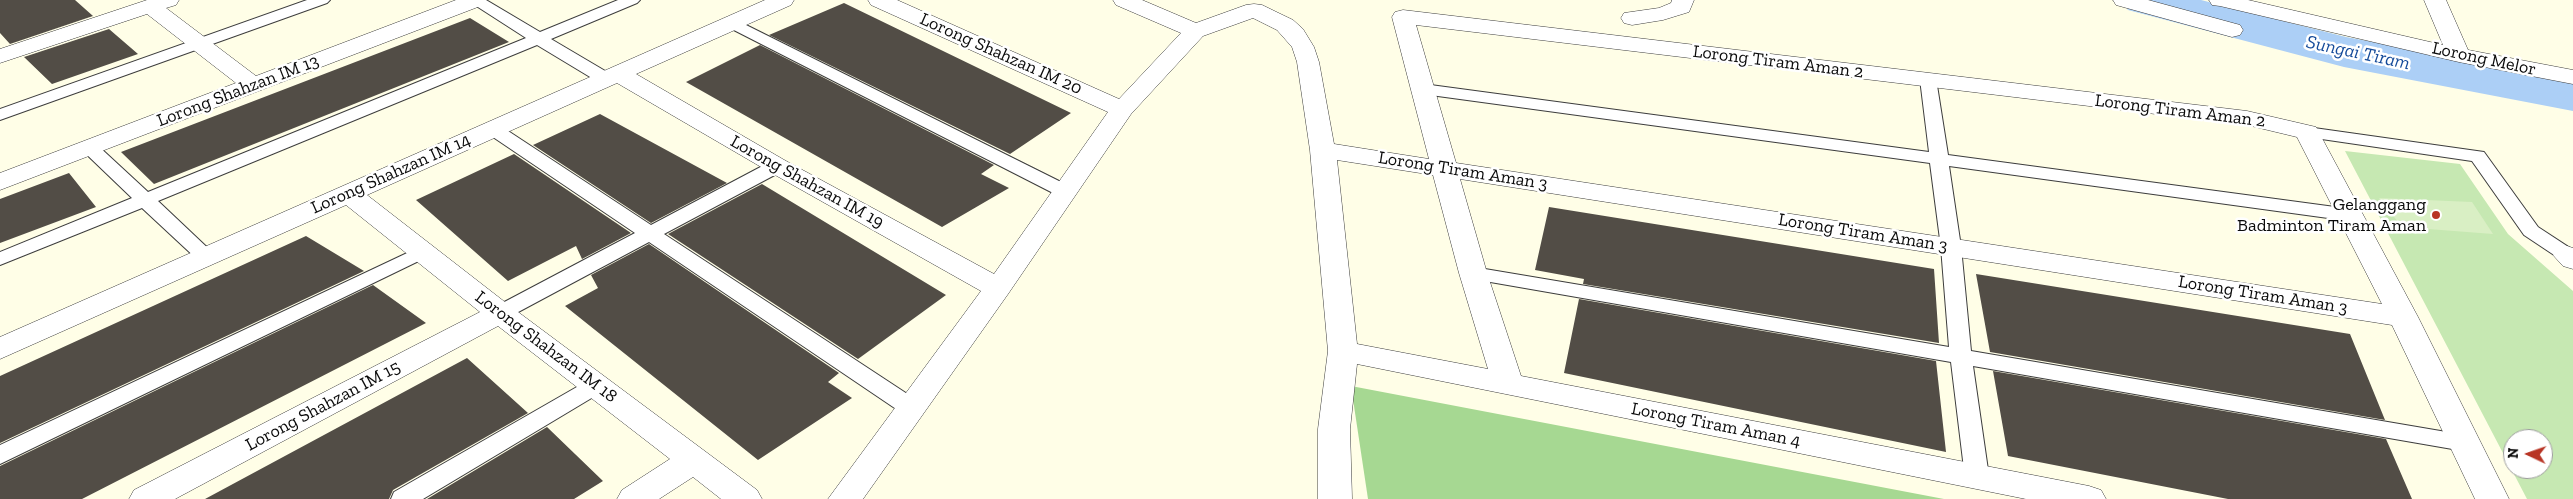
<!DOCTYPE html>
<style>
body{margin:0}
#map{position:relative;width:2573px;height:499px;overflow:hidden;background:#fffee7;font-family:"Zilla Slab",serif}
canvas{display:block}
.north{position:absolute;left:2503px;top:429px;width:50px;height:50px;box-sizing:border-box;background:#fff;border:1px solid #9d9d9d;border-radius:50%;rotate:273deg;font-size:14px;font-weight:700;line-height:20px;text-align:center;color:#0a0a0a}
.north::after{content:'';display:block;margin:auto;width:18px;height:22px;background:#b83424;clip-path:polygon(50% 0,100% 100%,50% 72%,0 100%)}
</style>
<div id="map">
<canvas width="2573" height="499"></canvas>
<div class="north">N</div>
</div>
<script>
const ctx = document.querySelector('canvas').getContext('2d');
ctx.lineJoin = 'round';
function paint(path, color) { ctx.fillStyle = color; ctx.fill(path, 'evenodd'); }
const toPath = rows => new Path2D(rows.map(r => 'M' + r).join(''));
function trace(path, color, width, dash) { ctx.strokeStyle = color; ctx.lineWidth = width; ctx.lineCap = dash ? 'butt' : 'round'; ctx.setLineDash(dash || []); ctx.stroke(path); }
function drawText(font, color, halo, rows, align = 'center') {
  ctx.font = font + ' "Zilla Slab",serif'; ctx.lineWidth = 5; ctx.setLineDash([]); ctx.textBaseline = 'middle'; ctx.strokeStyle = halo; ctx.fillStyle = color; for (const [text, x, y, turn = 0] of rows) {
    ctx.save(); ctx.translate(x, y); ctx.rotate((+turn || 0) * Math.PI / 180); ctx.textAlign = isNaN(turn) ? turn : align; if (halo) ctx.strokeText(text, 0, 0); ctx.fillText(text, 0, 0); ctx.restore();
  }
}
paint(toPath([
 [2345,151,2460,164,2508,234,2573,291,2573,499,2527,499],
 [2513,439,2543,439,2543,469,2513,469]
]), '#c6e8b2');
paint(toPath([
 [1351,386,1944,499,1368,499]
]), '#a6d892');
paint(toPath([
 [2379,198,2472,202,2493,234,2402,227]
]), '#d9efc4');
const water = toPath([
 [2344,52,2573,91,2573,98,2344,52]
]);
paint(water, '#accff6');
trace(water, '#3478cc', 1);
paint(toPath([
 [2121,0,2201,0,2346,37,2573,79,2573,111,2344,67,2128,10,2121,0]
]), '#accff6');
paint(toPath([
 [0,0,75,0,93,16,10,44,0,33],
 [844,3,1071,113,1010,154,769,35],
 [470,18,509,42,154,184,121,152],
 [109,29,138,54,52,84,24,57],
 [760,45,994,165,981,174,1009,188,942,227,686,82],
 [600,114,727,183,651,223,533,145],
 [514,154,631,233,582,259,576,246,508,281,416,200],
 [69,173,96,207,0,243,0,199],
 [762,184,946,295,858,359,668,234],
 [1549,207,1934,269,1939,343,1583,284,1584,279,1535,270],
 [306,236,364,271,0,443,0,376],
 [649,244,839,373,828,382,852,398,758,460,565,306,598,288,591,275],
 [1976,274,2350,334,2385,420,1990,352],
 [373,285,426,323,82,499,0,499,0,466],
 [1579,299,1936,361,1946,452,1564,373],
 [467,358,528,413,393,490,389,499,205,499],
 [1993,371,2386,439,2412,499,2228,499,2008,456],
 [547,427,603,481,574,499,427,499]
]), '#524d46');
const lane = toPath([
 [307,0,330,0,327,3,0,120,0,109,307,0],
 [467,0,486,0,540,32,618,0,640,0,637,3,551,39,612,75,614,79,612,83,600,83,537,45,158,201,213,253,216,257,213,261,206,263,199,261,142,208,0,265,0,252,132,198,83,151,80,147,83,143,95,143,148,192,526,38,467,0],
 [732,18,1071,187,1073,191,1071,195,1064,197,1057,195,726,26,724,23,732,18],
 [1928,74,1934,75,1936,79,1948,155,2350,209,2357,211,2360,215,2357,219,2350,221,1949,166,1961,247,1971,351,2464,435,2472,437,2476,443,2472,449,2464,451,1973,366,1989,477,1986,483,1977,486,1968,483,1965,477,1951,362,1473,279,1466,278,1463,273,1466,268,1473,267,1949,347,1941,247,1930,163,1423,94,1417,93,1414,89,1417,85,1423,84,1929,152,1920,79,1922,75,1928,74],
 [493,124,499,125,651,225,770,162,784,162,786,166,784,170,664,234,918,401,921,407,918,413,910,415,902,413,649,242,507,318,500,320,493,318,489,313,493,308,635,233,487,133,484,129,487,125,493,124],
 [2307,127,2484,152,2538,227,2573,250,2573,260,2560,259,2524,235,2472,161,2301,136,2298,132,2301,128,2307,127],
 [422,246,429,248,432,252,429,256,0,464,0,445,422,246],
 [597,377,605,380,608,385,605,390,423,499,391,499,394,492,589,380,597,377]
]);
const street = toPath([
 [147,0,179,0,176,5,166,8,256,76,456,0,486,0,483,5,0,190,0,173,236,83,147,14,0,63,0,49,147,0],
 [765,0,794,0,791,5,636,74,786,161,994,274,1108,112,871,5,868,0,897,0,1119,99,1181,33,1116,5,1113,0,1142,0,1196,23,1246,5,1254,4,1262,5,1293,20,1303,29,1314,47,1319,62,1334,144,1429,159,1392,17,1395,12,1403,10,2247,111,2316,127,2418,317,2509,499,2475,499,2392,325,1460,179,1487,273,1521,376,2089,486,2101,490,2106,499,2026,499,1357,364,1350,429,1352,499,1318,499,1318,429,1328,351,1310,150,1297,62,1292,47,1277,30,1253,18,1203,36,1131,114,1008,294,863,499,828,499,981,291,768,171,617,83,367,195,510,306,757,490,762,499,721,499,693,477,659,499,617,499,622,490,670,459,498,326,175,499,129,499,134,490,480,312,346,205,0,359,0,337,765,0],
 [1416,25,2247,125,2297,137,2382,304,1456,163,1416,25],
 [1337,160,1433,175,1459,273,1488,369,1357,344,1337,160],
 [1672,0,1694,0,1689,12,1663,20,1632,25,1624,23,1621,18,1624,13,1659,8,1671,3,1672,0],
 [2113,0,2148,0,2240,25,2243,30,2240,35,2232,37,2116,5,2113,0],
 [2209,0,2248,0,2443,45,2424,0,2446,0,2468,50,2573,70,2573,84,2459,62,2220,6,2212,5,2209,0],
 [2567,246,2573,248,2573,269,2563,266,2553,255,2557,249,2567,246]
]);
trace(lane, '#3d3d3d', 2);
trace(street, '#3d3d3d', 1);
paint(lane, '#fff');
paint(street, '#fff');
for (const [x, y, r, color] of [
 [2436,215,5,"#b83424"]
]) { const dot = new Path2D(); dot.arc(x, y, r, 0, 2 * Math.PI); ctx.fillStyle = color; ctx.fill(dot); trace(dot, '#fff', 2); }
drawText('18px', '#0a0a0a', '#fff', [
 ["Lorong Shahzan IM 20",1001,54,24],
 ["Lorong Melor",2484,59,12],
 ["Lorong Tiram Aman 2",1778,62,7],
 ["Lorong Shahzan IM 13",238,91,-21],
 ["Lorong Tiram Aman 2",2180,111,7],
 ["Lorong Tiram Aman 3",1463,171,9],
 ["Lorong Shahzan IM 14",391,174,-24],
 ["Lorong Shahzan IM 19",807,182,29],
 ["Lorong Tiram Aman 3",1863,233,9],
 ["Lorong Tiram Aman 3",2263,295,9],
 ["Lorong Shahzan IM 18",546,347,37],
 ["Lorong Shahzan IM 15",323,406,-28],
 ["Lorong Tiram Aman 4",1716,425,11]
]);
drawText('18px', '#0a0a0a', '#fff', [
 ["Gelanggang",2426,205],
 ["Badminton Tiram Aman",2426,226]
], 'right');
drawText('italic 19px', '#154b9a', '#fff', [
 ["Sungai Tiram",2358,53,12]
]);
</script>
